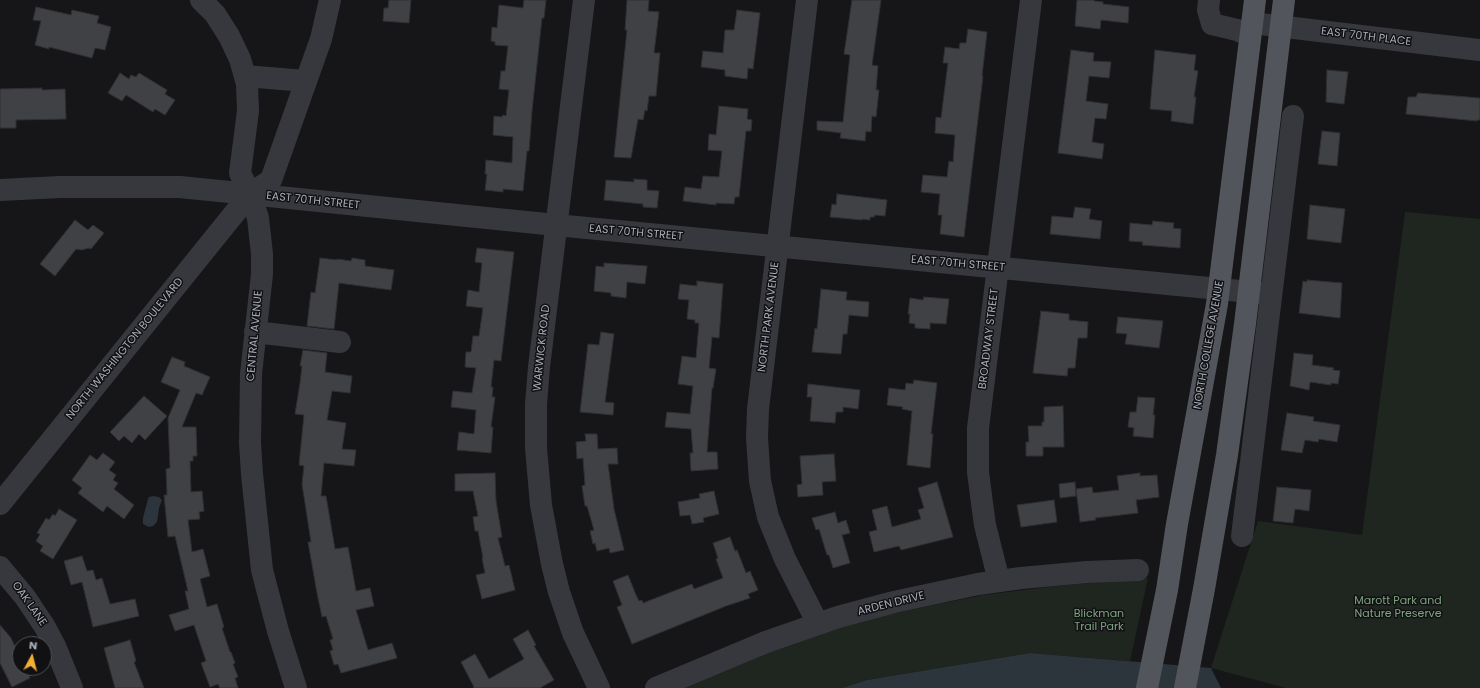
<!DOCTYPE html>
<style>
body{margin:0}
#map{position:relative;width:1480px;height:688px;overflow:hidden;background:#161618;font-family:Poppins,sans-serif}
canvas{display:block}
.north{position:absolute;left:12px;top:636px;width:40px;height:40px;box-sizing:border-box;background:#111113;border:1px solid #4d4f55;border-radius:50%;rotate:7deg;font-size:11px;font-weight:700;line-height:16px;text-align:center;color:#a8adb8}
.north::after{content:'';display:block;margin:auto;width:14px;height:18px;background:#f2b134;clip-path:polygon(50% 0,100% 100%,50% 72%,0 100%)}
</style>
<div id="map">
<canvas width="1480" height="688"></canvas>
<div class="north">N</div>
</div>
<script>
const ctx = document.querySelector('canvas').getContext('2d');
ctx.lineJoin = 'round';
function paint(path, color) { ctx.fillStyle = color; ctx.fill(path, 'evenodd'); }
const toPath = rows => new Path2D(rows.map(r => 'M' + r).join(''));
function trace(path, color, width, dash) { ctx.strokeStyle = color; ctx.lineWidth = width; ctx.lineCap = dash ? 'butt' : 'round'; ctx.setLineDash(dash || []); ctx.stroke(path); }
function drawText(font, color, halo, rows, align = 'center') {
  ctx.font = font + ' Poppins,sans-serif'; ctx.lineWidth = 3; ctx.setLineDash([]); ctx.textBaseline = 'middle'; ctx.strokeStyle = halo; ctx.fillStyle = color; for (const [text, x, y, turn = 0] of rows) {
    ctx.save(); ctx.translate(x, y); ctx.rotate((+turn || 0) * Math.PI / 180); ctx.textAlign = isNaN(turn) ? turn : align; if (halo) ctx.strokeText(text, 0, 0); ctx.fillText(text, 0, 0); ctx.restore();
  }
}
paint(toPath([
 [1405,212,1480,219,1480,688,1286,688,1211,668,1258,521,1362,535],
 [1148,578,1130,661,1030,653,867,680,842,688,681,688,789,642,871,618,983,595,1057,586]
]), '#1e261f');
paint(toPath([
 [153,496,159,497,162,500,159,508,157,522,153,526,149,527,143,524,143,518,148,499,149,497],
 [1030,653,1211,668,1221,688,842,688,867,680]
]), '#2c353c');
const building = toPath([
 [389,0,411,0,409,23,383,21,384,8,388,8,389,0],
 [524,0,546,0,544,18,542,18,532,111,529,151,527,151,523,191,503,189,503,192,485,190,487,174,485,174,486,160,512,163,513,137,493,135,494,116,502,117,503,115,506,116,509,90,499,89,501,71,505,71,508,46,495,45,495,42,491,41,492,27,497,28,499,5,523,8,524,0],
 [627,0,649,0,648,11,659,12,654,53,660,53,656,96,649,96,647,111,645,110,643,120,638,119,631,158,614,157,627,30,625,30,627,0],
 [852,0,881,0,872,65,878,66,876,90,879,90,876,117,872,116,871,132,866,131,865,141,840,138,841,133,817,130,817,121,843,122,850,55,844,54,852,0],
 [1077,0,1094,0,1094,1,1103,2,1103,4,1129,7,1128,23,1101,20,1100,29,1075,26,1077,0],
 [36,7,71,15,72,10,99,16,97,23,111,27,105,50,95,48,92,58,49,47,49,49,35,45,41,21,33,20,36,7],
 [737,10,760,13,753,69,748,68,747,79,725,76,725,70,701,67,703,51,723,53,725,30,734,30,737,10],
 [968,29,987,32,982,76,983,76,964,237,940,234,942,215,938,215,940,194,921,192,923,175,947,177,949,161,953,162,955,135,935,133,936,117,941,118,948,63,943,63,945,47,959,49,960,43,966,43,968,29],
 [1071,50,1094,53,1093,61,1111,62,1109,78,1089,76,1086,101,1108,104,1106,119,1095,118,1092,142,1104,144,1102,159,1058,153,1071,50],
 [1155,50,1196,55,1194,70,1198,71,1194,97,1196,97,1193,124,1171,121,1172,111,1150,109,1155,50],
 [1327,70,1348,72,1344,104,1326,102,1327,70],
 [120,73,129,79,131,75,136,77,139,73,167,90,165,94,175,100,165,115,155,109,153,112,126,95,122,101,108,93,120,73],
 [42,88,42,90,65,89,66,119,16,120,16,128,0,128,0,89,42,88],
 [1418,93,1480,98,1480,120,1477,120,1477,121,1406,114,1408,97,1416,97,1418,93],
 [719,106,748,109,747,119,752,120,751,131,746,131,739,197,735,197,734,204,716,203,716,205,683,201,685,187,701,189,703,176,719,177,722,151,708,150,709,134,716,135,719,106],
 [1322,131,1340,133,1337,166,1318,164,1322,131],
 [634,179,647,180,647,190,659,191,657,208,643,207,643,204,604,200,606,180,634,182,634,179],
 [837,194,887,200,885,216,875,215,874,217,870,217,870,220,862,219,862,220,830,217,832,204,836,205,837,194],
 [1310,205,1345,209,1341,243,1307,239,1310,205],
 [1075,207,1091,209,1089,219,1102,221,1100,239,1050,234,1052,216,1073,218,1075,207],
 [75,220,88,230,93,225,104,233,91,249,89,248,82,250,76,249,55,276,40,264,75,220],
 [1153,221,1174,223,1173,228,1181,229,1180,248,1142,245,1143,242,1129,241,1130,223,1152,225,1153,221],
 [477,248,514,252,501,361,494,360,491,387,493,387,492,397,495,397,491,427,493,427,491,453,457,450,459,432,474,434,476,410,451,407,453,391,472,393,476,368,465,367,466,352,471,352,473,336,479,336,483,308,466,306,468,290,479,292,482,263,475,262,477,248],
 [320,258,337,260,337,259,351,261,352,258,365,260,365,266,394,270,391,290,339,283,334,329,307,326,311,292,315,293,320,258],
 [604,263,647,266,645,284,627,282,626,298,611,296,611,293,594,291,596,266,604,267,604,263],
 [1307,280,1342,283,1340,318,1299,313,1303,281,1307,282,1307,280],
 [697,281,723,284,719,338,712,337,709,368,716,369,713,388,712,388,707,452,717,452,718,469,691,471,690,453,693,453,691,429,665,427,667,412,690,414,693,386,678,384,682,356,696,358,699,323,695,323,695,320,687,319,689,300,678,299,680,284,697,286,697,281],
 [821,289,847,292,846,300,869,302,868,317,849,315,847,334,843,334,841,354,812,352,815,328,817,329,821,289],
 [924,297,949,299,946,324,930,323,930,329,915,328,915,324,909,323,910,314,908,314,910,298,923,300,924,297],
 [1041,311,1069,314,1069,320,1088,322,1087,338,1078,338,1075,368,1068,368,1067,376,1033,373,1041,311],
 [1118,317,1163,321,1159,348,1125,344,1127,334,1116,333,1118,317],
 [601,332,614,334,605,402,614,403,613,415,580,412,588,344,599,345,601,332],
 [303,350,327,353,325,372,352,376,350,393,332,391,327,420,346,423,342,449,356,450,354,466,324,463,321,496,326,496,335,549,348,547,356,591,370,588,374,606,356,610,368,650,392,643,397,658,341,673,338,664,334,665,330,651,333,650,330,640,333,639,326,616,322,617,317,593,308,542,311,542,302,484,304,466,299,465,304,415,295,414,300,383,302,366,300,366,303,350],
 [1294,353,1313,355,1312,365,1334,368,1333,370,1340,371,1338,384,1331,383,1331,385,1310,382,1309,390,1290,386,1294,353],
 [172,357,185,362,184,366,210,377,202,395,196,393,182,427,196,427,197,456,193,456,193,461,190,461,191,492,202,491,204,511,199,512,200,519,188,520,192,552,203,549,210,576,200,579,207,607,217,604,224,627,222,628,230,652,231,652,235,663,233,664,238,677,235,678,238,688,220,688,218,684,210,687,201,663,206,661,194,625,175,631,169,615,189,609,185,591,188,591,175,536,168,537,164,495,167,495,166,469,170,468,168,418,180,390,161,382,172,357],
 [914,380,937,383,931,434,933,434,930,468,907,465,912,411,902,409,903,407,887,405,889,388,905,390,906,383,913,384,914,380],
 [808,384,860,390,858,409,843,407,843,412,836,412,835,423,810,421,812,397,807,397,808,384],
 [144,396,167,416,145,440,139,434,132,443,124,436,119,441,110,432,144,396],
 [1138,397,1155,398,1153,415,1155,415,1153,438,1133,436,1134,428,1128,427,1130,412,1136,412,1138,397],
 [1063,406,1064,447,1043,447,1043,456,1026,456,1026,442,1029,442,1028,426,1042,426,1042,422,1044,422,1044,407,1063,406],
 [1287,413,1314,417,1313,421,1340,425,1337,442,1319,439,1318,442,1305,440,1302,453,1281,450,1287,413],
 [585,434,597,434,598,449,617,448,618,464,608,464,614,509,624,550,610,553,609,548,597,551,595,543,593,544,590,531,594,530,587,506,585,506,582,486,585,485,583,458,577,459,576,442,586,441,585,434],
 [103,453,115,462,109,470,116,475,113,480,118,483,114,489,134,505,124,519,107,506,103,512,78,493,82,488,72,480,90,455,97,460,103,453],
 [834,454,836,481,822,482,823,495,798,497,797,485,802,484,800,456,834,454],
 [495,473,496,501,502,537,498,538,505,566,509,565,515,590,482,599,476,575,485,573,482,558,483,558,478,531,475,531,473,517,478,516,473,491,455,491,455,474,495,473],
 [1140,473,1140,476,1157,475,1159,497,1136,500,1138,513,1095,518,1096,520,1080,522,1076,489,1092,487,1093,493,1119,490,1117,476,1140,473],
 [937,482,953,537,901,550,899,546,874,552,869,532,877,530,872,510,887,506,892,527,921,519,918,510,924,508,918,488,937,482],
 [1075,482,1076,496,1060,498,1059,484,1075,482],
 [1277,487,1311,490,1309,511,1295,509,1293,523,1273,521,1277,487],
 [714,491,719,514,703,518,704,522,692,524,690,515,680,516,678,502,700,498,699,494,714,491],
 [1054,500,1057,522,1021,527,1017,505,1054,500],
 [59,509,77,520,53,559,40,551,43,546,36,541,40,534,37,533,46,518,49,520,53,514,55,516,59,509],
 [835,512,838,523,846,520,850,533,842,535,850,563,833,568,829,555,827,555,819,529,816,530,812,518,835,512],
 [730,537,735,551,737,550,746,573,750,571,758,590,748,594,750,598,726,606,632,644,617,607,622,605,613,581,628,575,636,595,639,601,642,600,643,603,692,584,694,589,723,578,716,559,718,558,713,543,730,537],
 [82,556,87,571,93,570,96,580,102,578,110,604,135,599,139,616,93,627,82,582,71,585,64,561,82,556],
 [0,625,11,638,20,657,20,668,25,668,30,678,12,687,0,663,0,625],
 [528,630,536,645,534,646,554,680,540,688,473,688,474,687,461,662,475,654,489,679,524,659,513,639,528,630],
 [130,640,136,661,134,662,144,688,115,688,104,648,130,640]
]);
paint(building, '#404145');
trace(building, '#303034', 1);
trace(toPath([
 [201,0,215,14,229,36,240,59,247,84,248,111,240,173,250,194,258,218,262,254,262,274,251,374,250,443,252,474,262,570,278,631,296,688],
 [584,0,539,367,536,404,536,448,541,505,552,564,559,592,573,633,599,688],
 [807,0,758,409,757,438,760,481,768,517,785,559,818,624],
 [1209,0,1208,10,1212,24,1237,30,1250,36],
 [1252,23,1480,50],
 [245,76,305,81],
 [0,190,60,187,180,187,556,225,1271,294],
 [255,332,340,342],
 [0,504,250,194,271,180,321,39,330,0],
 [1242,536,1293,116],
 [0,567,25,597,45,627,55,646,72,688],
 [999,581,985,525,982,503,978,472,978,428,1031,0],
 [656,688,766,642,838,617,894,602,978,584,1021,578,1087,572,1138,570]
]), '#37383d', 22);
trace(toPath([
 [1147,688,1167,590,1177,524,1217,304,1255,0],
 [1185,688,1204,589,1227,455,1245,324,1284,0]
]), '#53555c', 22);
drawText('11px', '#a8adb8', '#111113', [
 ["EAST 70TH PLACE",1366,37,7],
 ["EAST 70TH STREET",313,201,6],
 ["EAST 70TH STREET",636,233,5],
 ["EAST 70TH STREET",958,264,5],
 ["NORTH PARK AVENUE",769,317,-83],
 ["CENTRAL AVENUE",255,336,-85],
 ["BROADWAY STREET",989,339,-83],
 ["NORTH COLLEGE AVENUE",1209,345,-80],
 ["WARWICK ROAD",542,348,-84],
 ["NORTH WASHINGTON BOULEVARD",125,349,-51],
 ["OAK LANE",29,604,55],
 ["ARDEN DRIVE",891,604,-14]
]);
drawText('11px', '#7fa381', '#111113', [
 ["Marott Park and",1398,601],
 ["Nature Preserve",1398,614],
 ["Blickman",1099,614],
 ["Trail Park",1099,627]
]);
</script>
